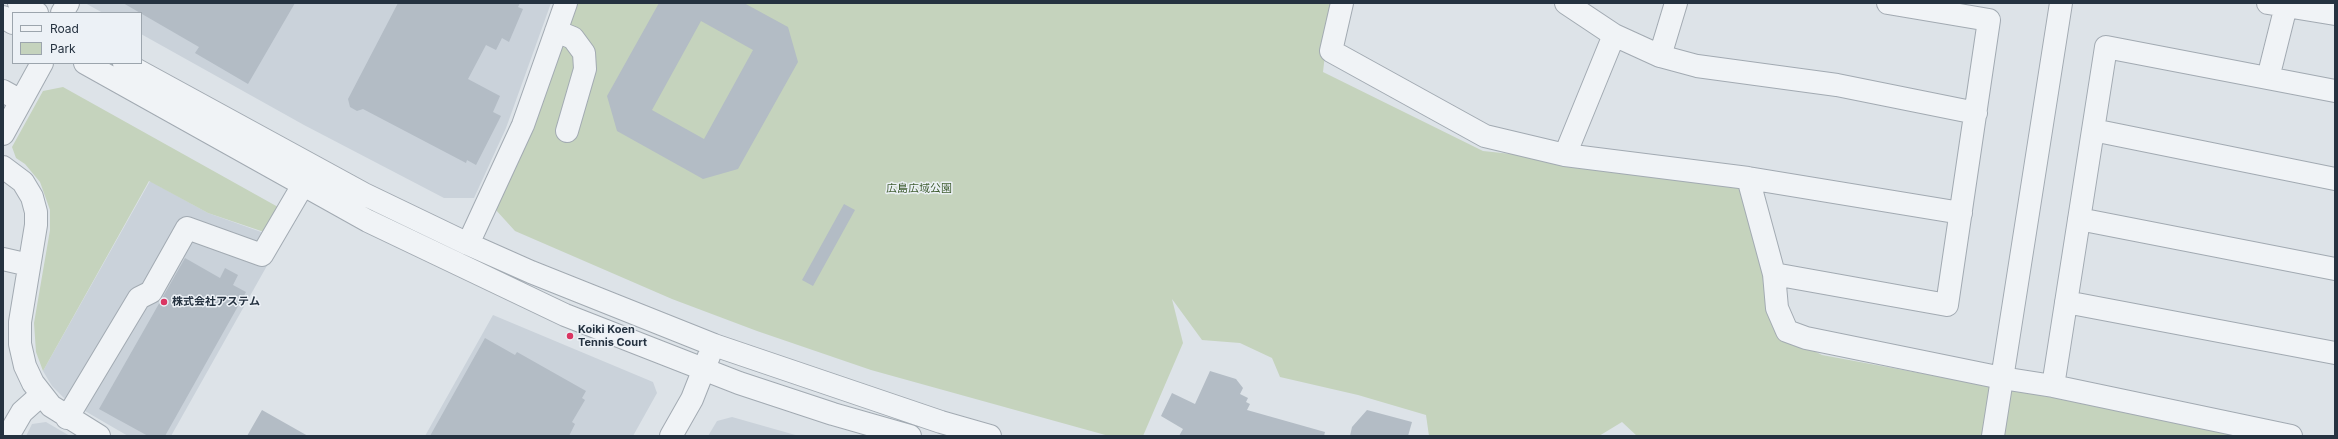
<!DOCTYPE html>
<meta charset="utf-8">
<style>
body{margin:0}
#map{position:relative;width:2338px;height:439px;overflow:hidden;background:#dde3e8;font-family:Inter,sans-serif}
canvas{display:block}
.frame{position:absolute;inset:0;border:4px solid #253240;pointer-events:none}
.legend{position:absolute;left:12px;top:12px;width:130px;height:52px;box-sizing:border-box;background:#ecf1f6;border:1px solid #9ca5ad;margin:0;padding:5px 7px;list-style:none;font-size:12px;color:#253240}
.legend li{display:flex;align-items:center;gap:8px;height:20px}
.legend b{width:20px;border:1px solid #9ca5ad}
</style>
<div id="map">
<canvas width="2338" height="439"></canvas>
<div class="frame"></div>
<ul class="legend">
<li><b style="height:5px;background:#f0f3f6"></b>Road</li>
<li><b style="height:11px;background:#c5d3bd"></b>Park</li>
</ul>
</div>
<script>
const ctx = document.querySelector('canvas').getContext('2d');
ctx.lineJoin = 'round';
function paint(path, color) { ctx.fillStyle = color; ctx.fill(path, 'evenodd'); }
const toPath = rows => new Path2D(rows.map(r => 'M' + r).join(''));
function trace(path, color, width, dash) { ctx.strokeStyle = color; ctx.lineWidth = width; ctx.lineCap = dash ? 'butt' : 'round'; ctx.setLineDash(dash || []); ctx.stroke(path); }
function drawText(font, color, halo, rows, align = 'center') {
  ctx.font = font + ' Inter,"Noto Sans JP",sans-serif'; ctx.lineWidth = 3; ctx.setLineDash([]); ctx.textBaseline = 'middle'; ctx.strokeStyle = halo; ctx.fillStyle = color; for (const [text, x, y, turn = 0] of rows) {
    ctx.save(); ctx.translate(x, y); ctx.rotate((+turn || 0) * Math.PI / 180); ctx.textAlign = isNaN(turn) ? turn : align; if (halo) ctx.strokeText(text, 0, 0); ctx.fillText(text, 0, 0); ctx.restore();
  }
}
paint(toPath([
 [85,3,551,3,506,128,474,198,444,198,304,125,141,34,141,13,103,13],
 [150,181,208,213,264,233,295,216,171,436,128,436,66,400,52,386,43,371],
 [493,315,653,382,657,393,633,436,425,436],
 [732,417,799,436,708,436,717,421],
 [46,422,70,436,26,436,32,424]
]), '#cad2da');
paint(toPath([
 [575,3,1331,3,1323,72,1483,151,1738,178,1785,336,1822,355,2260,436,1637,436,1622,422,1599,436,1429,436,1426,415,1358,395,1280,377,1272,358,1240,343,1202,340,1172,299,1183,343,1143,436,1109,436,871,370,757,331,672,299,515,231,495,209],
 [63,87,278,207,264,232,208,213,149,181,43,371,36,352,34,323,50,230,50,210,40,182,25,164,16,158,12,147,43,91]
]), '#c5d3bd');
paint(toPath([
 [123,3,295,3,248,84,195,53,199,47],
 [398,3,520,3,518,7,523,9,509,42,502,38,496,50,486,45,468,79,500,96,493,112,501,116,476,165,467,160,466,163,363,109,357,111,350,107,348,99],
 [659,3,744,3,788,27,798,62,738,169,703,179,617,131,607,96],
 [701,21,753,50,704,139,652,110],
 [844,204,855,210,813,286,802,280],
 [185,258,220,278,225,268,238,275,233,285,246,292,165,436,148,436,99,409],
 [485,338,515,355,517,352,586,391,582,398,585,400,572,422,575,424,569,436,430,436],
 [1210,371,1236,379,1243,388,1240,394,1248,398,1246,402,1250,404,1247,410,1325,432,1324,436,1179,436,1183,429,1161,416,1172,393,1195,404],
 [262,410,308,436,247,436],
 [1367,410,1412,422,1408,436,1350,436,1352,427]
]), '#b3bcc5');
const minor = toPath([
 [19,3,37,13],
 [1342,3,1331,51,1485,136,1565,155,1748,178,1961,213],
 [1566,3,1614,35,1660,56,1697,66,1837,85,1976,113],
 [2268,3,2335,14],
 [62,13,68,3],
 [3,17,13,23],
 [556,31,573,38,584,53,585,69,567,131],
 [1660,56,1676,3],
 [85,63,368,221,565,315,739,383,833,414,910,436],
 [124,63,364,194,468,244,531,272,714,345,941,422,990,436],
 [2268,78,2286,6],
 [3,91,21,101],
 [2093,130,2335,179],
 [3,134,42,63],
 [1565,155,1614,35],
 [3,167,23,182,32,197,36,212,36,225,20,322,20,344,25,366,33,383,51,406,99,436],
 [1748,178,1774,274,1777,308,1787,331,1806,338,2002,378,2053,386,2291,436],
 [2079,219,2335,269],
 [468,244,523,125,566,3],
 [3,259,29,265],
 [1774,274,1947,305,1989,20,1888,3],
 [2066,302,2335,353],
 [2053,386,2106,47,2335,91],
 [67,418,139,298,151,292,187,228,262,255,303,185],
 [8,436,22,412,41,395],
 [671,436,692,399,709,356],
 [1993,436,2061,3]
]);
trace(minor, '#a2aab2', 24);
trace(minor, '#f0f3f6', 22);
for (const [x, y, r, color] of [
 [164,302,4,"#da3562"],
 [570,336,4,"#da3562"]
]) { const dot = new Path2D(); dot.arc(x, y, r, 0, 2 * Math.PI); ctx.fillStyle = color; ctx.fill(dot); trace(dot, '#ecf1f6', 1.5); }
drawText('11px', '#3f5d31', '#ecf1f6', [
 ["広島広域公園",919,189]
]);
drawText('bold 11px', '#253240', '#ecf1f6', [
 ["株式会社アステム",172,302],
 ["Koiki Koen",578,330],
 ["Tennis Court",578,343]
], 'left');
</script>
